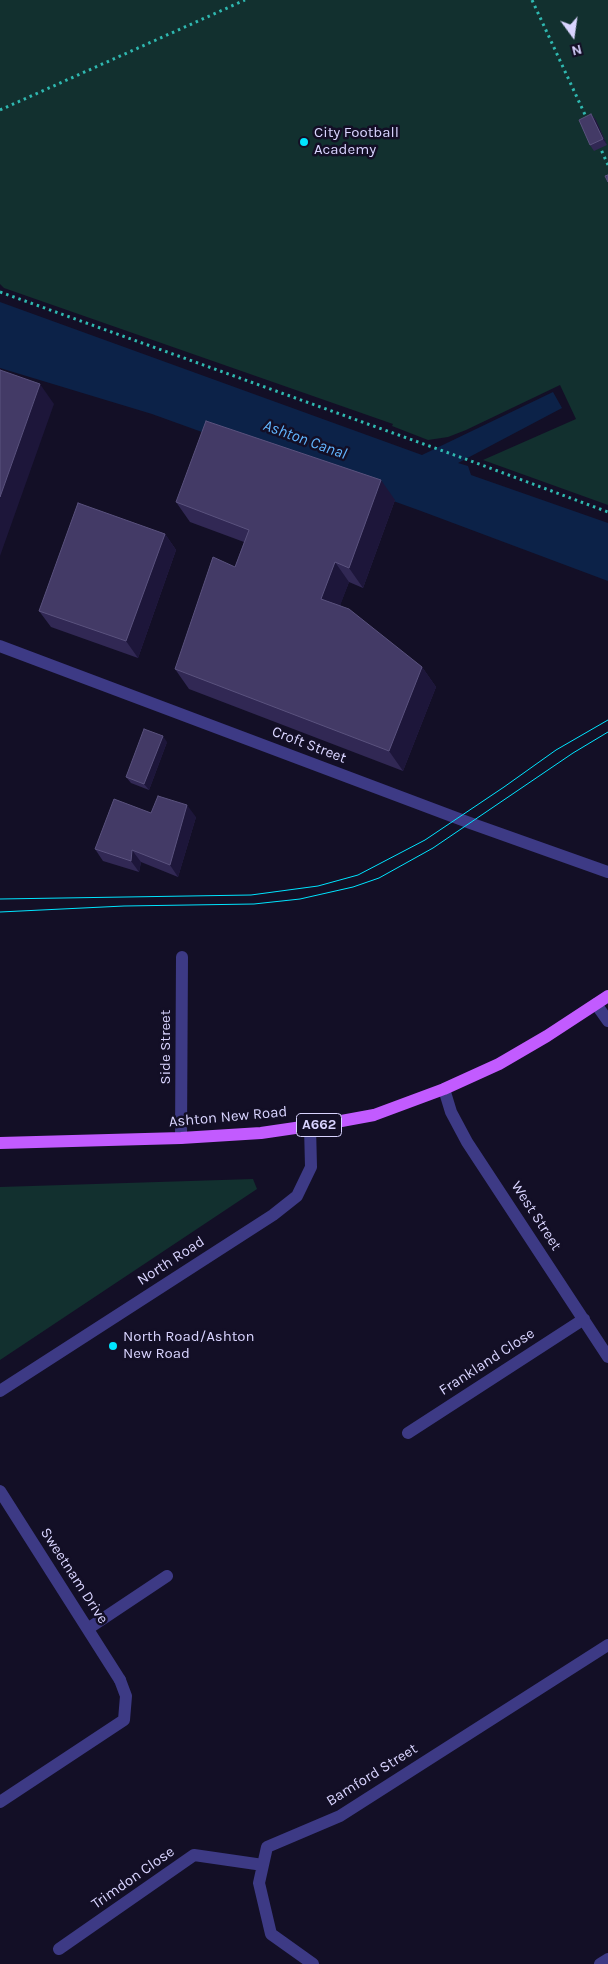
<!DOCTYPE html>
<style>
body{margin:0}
#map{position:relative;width:608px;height:1964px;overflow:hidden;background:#130f26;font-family:Karla,sans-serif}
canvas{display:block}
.north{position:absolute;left:548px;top:10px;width:50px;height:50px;-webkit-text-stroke:4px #130f26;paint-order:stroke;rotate:166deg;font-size:14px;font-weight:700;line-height:20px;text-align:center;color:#d9d4ff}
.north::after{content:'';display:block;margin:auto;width:18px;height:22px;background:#d9d4ff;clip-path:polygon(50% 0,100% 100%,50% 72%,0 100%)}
</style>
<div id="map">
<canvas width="608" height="1964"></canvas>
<div class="north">N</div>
</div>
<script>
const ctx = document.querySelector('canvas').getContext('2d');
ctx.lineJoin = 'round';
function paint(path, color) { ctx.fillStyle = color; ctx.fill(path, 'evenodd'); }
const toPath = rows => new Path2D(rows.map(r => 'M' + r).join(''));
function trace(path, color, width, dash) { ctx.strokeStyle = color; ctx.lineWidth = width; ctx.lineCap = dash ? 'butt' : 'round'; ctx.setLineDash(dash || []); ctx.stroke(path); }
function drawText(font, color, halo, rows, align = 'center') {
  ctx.font = font + ' Karla,sans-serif'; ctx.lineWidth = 5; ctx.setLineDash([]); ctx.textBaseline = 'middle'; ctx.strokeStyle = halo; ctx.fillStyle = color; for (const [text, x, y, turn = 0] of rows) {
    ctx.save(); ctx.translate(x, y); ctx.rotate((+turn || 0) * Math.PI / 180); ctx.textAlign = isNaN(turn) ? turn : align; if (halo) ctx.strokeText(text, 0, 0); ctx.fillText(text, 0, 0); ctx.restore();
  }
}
paint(toPath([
 [0,0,608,0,608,505,483,460,576,419,560,385,466,430,448,437,428,440,392,426,393,424,4,288,0,284],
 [253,1179,257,1189,0,1360,0,1187]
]), '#12302f');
paint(toPath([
 [0,302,422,455,553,392,562,408,458,463,468,466,471,475,608,523,608,581,421,511,152,414,0,368]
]), '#0c2248');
trace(toPath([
 [532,0,587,119],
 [0,110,245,0],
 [599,145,608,165],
 [0,292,471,461,608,512]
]), '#2fb8b0', 3, [2.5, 4]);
trace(toPath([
 [0,1802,124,1720,126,1696,120,1680]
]), '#3d3a85', 12);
trace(toPath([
 [0,646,470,823,608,872],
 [596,1004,608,1021],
 [444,1089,451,1112,467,1142,608,1357],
 [181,1138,182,957],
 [408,1433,584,1319],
 [0,1491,120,1680],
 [89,1628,167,1576],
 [59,1949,194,1855,263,1865],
 [313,1964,271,1934,259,1883,267,1847,340,1816,608,1645],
 [600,1964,608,1959]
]), '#3d3a85', 12);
trace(toPath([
 [0,1391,273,1215,297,1196,311,1167,310,1126]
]), '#3d3a85', 12);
trace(toPath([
 [0,1143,181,1138,261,1133,336,1122,374,1115,444,1089,499,1064,547,1036,608,996]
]), '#c25bff', 12);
trace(toPath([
 [0,899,251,895,318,886,358,875,425,840,504,787,556,750,608,720],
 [0,912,124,906,254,904,300,899,353,887,379,878,433,848,573,753,608,732]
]), '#00e5ff', 1);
paint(toPath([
 [591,114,596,120,607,145,594,151,590,145],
 [395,500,363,588,349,582,340,605,422,667,436,687,403,771,189,689,175,669,235,567,244,542,190,522,176,502],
 [165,534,176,550,138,658,51,627,39,611],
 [167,742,149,790,131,783,126,777],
 [151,813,196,817,178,877,141,862,139,872,103,861,95,849]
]), '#312854');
paint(toPath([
 [591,114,596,120,607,145,603,139],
 [40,384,54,404,0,556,0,497],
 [381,480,395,500,363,588,349,568],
 [165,534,176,550,138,658,126,641],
 [335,562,349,582,335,619,321,599],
 [422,667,436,687,403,771,389,751],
 [163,736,167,742,149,790,144,784],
 [187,805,196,817,178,877,170,865],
 [132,850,141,862,139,872,131,861]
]), '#1d163a');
const building = toPath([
 [591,114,603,139,590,145,579,120,591,114],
 [608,175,608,182,605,176,608,175],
 [0,370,40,384,0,497,0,370],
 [206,421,381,480,349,568,335,562,321,599,349,609,422,667,389,751,175,669,213,557,235,567,249,530,176,502,206,421],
 [78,503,165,534,126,641,39,611,78,503],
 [144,729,163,736,144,784,126,777,144,729],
 [158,796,187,805,170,865,132,850,131,861,95,849,114,799,151,813,158,796]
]);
paint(building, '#433a66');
trace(building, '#5a527e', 1);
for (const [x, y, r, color] of [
 [304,142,5,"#00e5ff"],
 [113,1346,5,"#00e5ff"]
]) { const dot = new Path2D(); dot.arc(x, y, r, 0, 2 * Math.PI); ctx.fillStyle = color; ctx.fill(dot); trace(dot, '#130f26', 2); }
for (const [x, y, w] of [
 [319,1125,45]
]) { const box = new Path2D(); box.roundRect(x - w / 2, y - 11.5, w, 23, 4); ctx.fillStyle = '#130f26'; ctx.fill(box); trace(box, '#d9d4ff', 1); }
drawText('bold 14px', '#d9d4ff', null, [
 ["A662",319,1125]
]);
drawText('15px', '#d9d4ff', '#130f26', [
 ["City Football",314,133],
 ["Academy",314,150],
 ["North Road/Ashton",123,1337],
 ["New Road",123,1354]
], 'left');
drawText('15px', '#d9d4ff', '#130f26', [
 ["Croft Street",309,745,21],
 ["Side Street",166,1047,-90],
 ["Ashton New Road",228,1117,-5],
 ["West Street",536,1216,57],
 ["North Road",171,1261,-33],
 ["Frankland Close",487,1362,-33],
 ["Sweetnam Drive",74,1576,57],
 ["Bamford Street",372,1775,-32],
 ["Trimdon Close",133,1878,-35]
]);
drawText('italic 16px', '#62b6ff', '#130f26', [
 ["Ashton Canal",305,440,20]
]);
</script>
